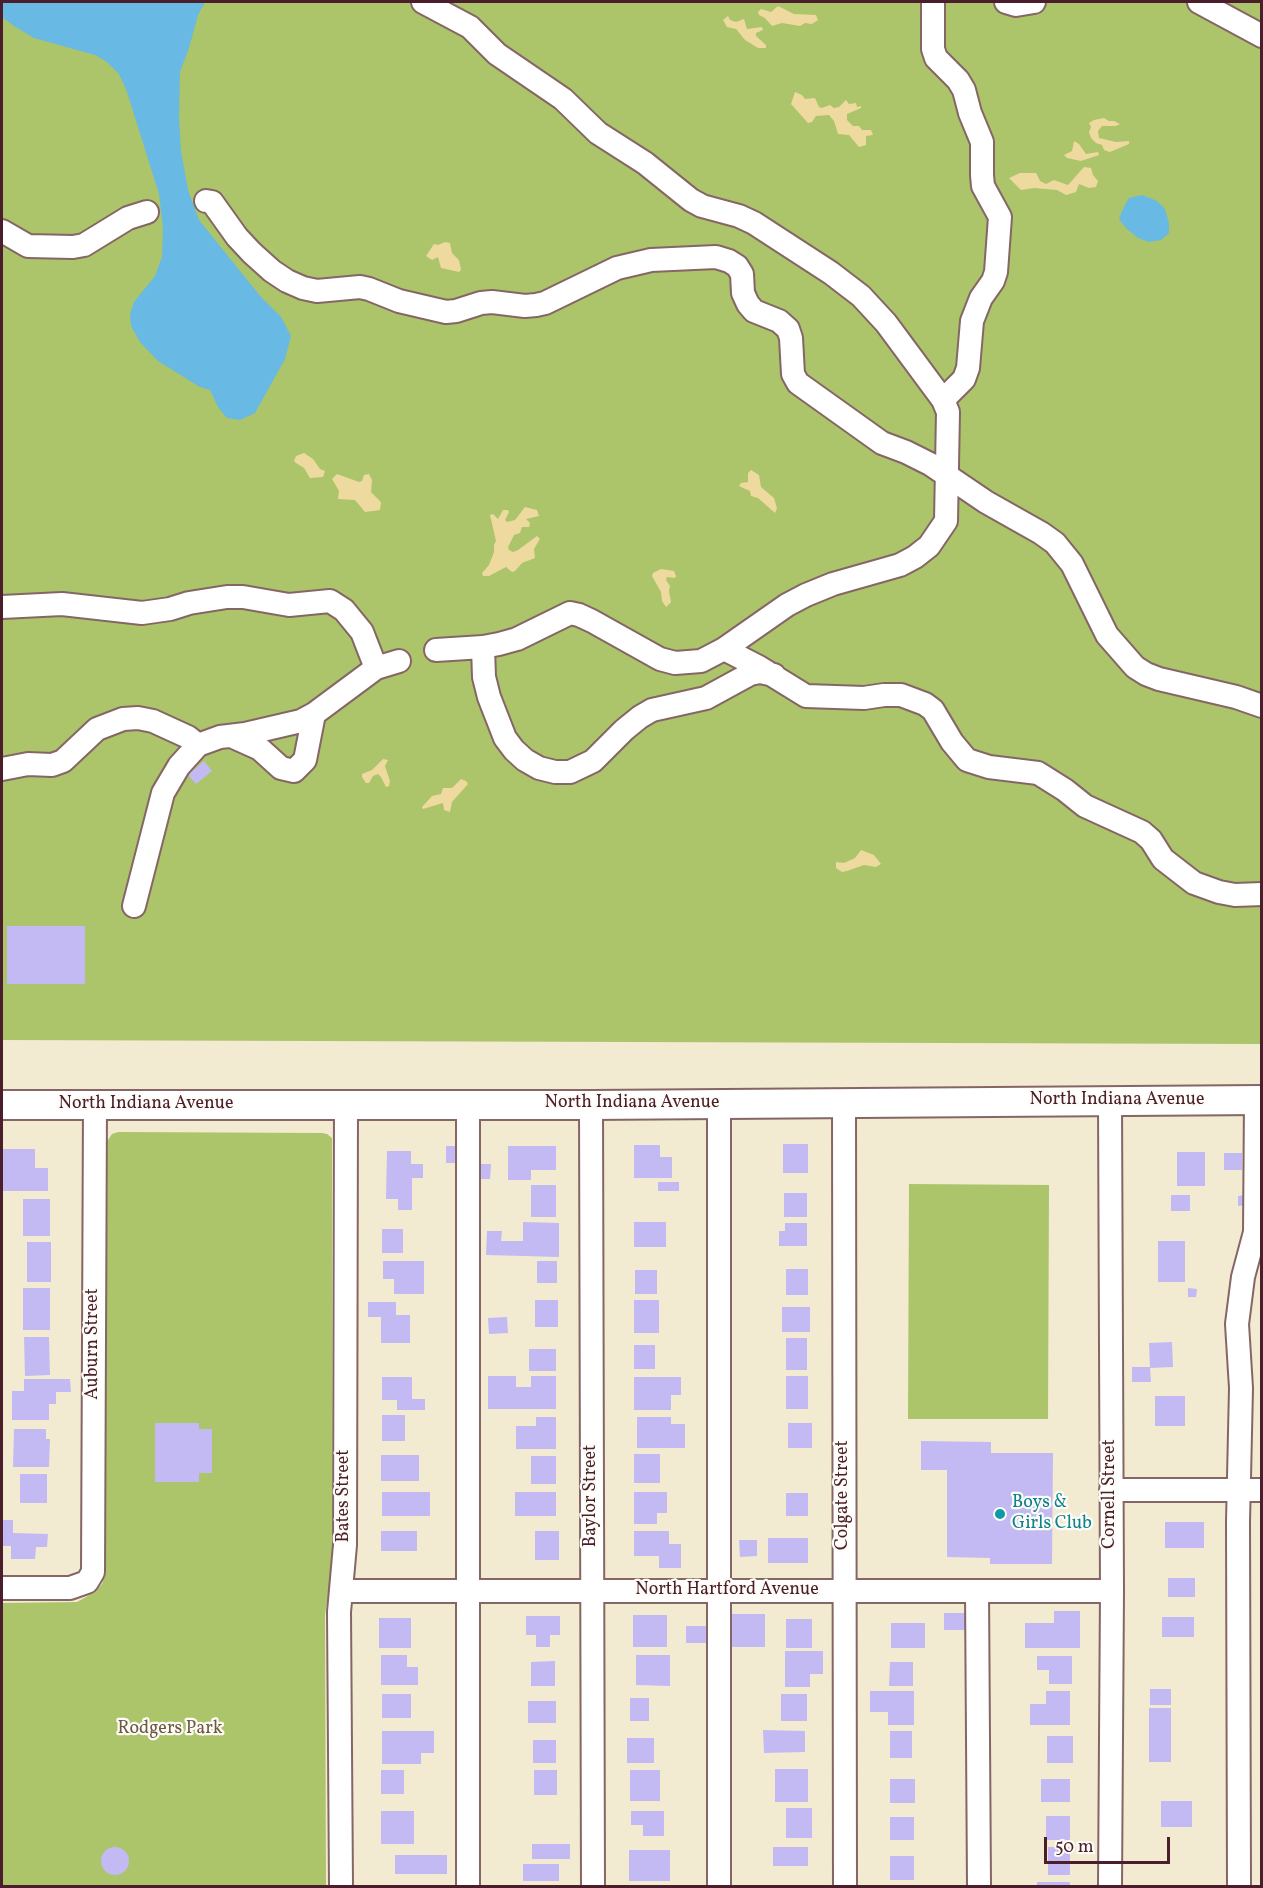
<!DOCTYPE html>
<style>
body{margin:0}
#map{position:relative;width:1263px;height:1888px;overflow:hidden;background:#f3ead2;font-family:Vollkorn,serif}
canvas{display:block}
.frame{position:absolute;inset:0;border:3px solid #4a1f2b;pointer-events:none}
.scale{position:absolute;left:1044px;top:1837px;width:126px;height:27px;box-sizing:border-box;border:3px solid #4a1f2b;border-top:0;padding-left:8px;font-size:18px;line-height:21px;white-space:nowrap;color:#4a1f2b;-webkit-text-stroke:4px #fdfcf7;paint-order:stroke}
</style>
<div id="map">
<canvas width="1263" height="1888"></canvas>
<div class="frame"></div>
<div class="scale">50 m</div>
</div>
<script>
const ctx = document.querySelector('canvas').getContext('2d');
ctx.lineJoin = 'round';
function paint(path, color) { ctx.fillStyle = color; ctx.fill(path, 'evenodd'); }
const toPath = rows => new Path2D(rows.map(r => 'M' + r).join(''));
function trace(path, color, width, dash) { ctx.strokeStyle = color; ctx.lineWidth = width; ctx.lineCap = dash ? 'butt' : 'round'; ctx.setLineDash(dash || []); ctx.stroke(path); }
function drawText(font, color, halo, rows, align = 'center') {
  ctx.font = font + ' Vollkorn,serif'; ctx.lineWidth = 4.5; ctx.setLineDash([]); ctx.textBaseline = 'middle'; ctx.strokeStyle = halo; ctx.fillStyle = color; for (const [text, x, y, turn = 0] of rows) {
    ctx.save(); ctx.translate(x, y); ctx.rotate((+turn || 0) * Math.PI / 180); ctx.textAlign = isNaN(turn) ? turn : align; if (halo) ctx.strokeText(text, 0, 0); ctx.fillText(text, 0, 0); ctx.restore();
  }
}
paint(toPath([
 [2,2,1261,2,1261,1044,2,1040],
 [118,1132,322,1133,327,1134,332,1138,332,1565,325,1615,326,1886,2,1886,2,1603,77,1602,95,1592,102,1584,106,1572,106,1143,112,1134],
 [909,1184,1049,1185,1048,1419,908,1419]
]), '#acc46a');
paint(toPath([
 [778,6,794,14,816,15,818,20,812,24,805,23,800,26,782,23,772,26,765,18,759,15,758,12,761,9,771,12],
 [728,16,730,20,736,22,744,19,747,29,762,27,763,30,756,33,756,36,766,45,766,48,758,48,745,40,736,29,727,27,723,20],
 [795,92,802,95,805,99,815,98,819,107,822,108,830,105,834,108,839,107,846,100,849,104,856,103,857,107,861,106,861,108,847,114,847,120,853,126,859,126,862,130,871,130,873,135,866,136,866,145,859,147,849,135,838,134,834,121,829,115,816,116,812,122,808,123,791,104],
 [1104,118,1109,121,1114,121,1120,124,1116,126,1102,126,1098,131,1099,138,1116,142,1129,141,1129,144,1110,152,1104,150,1102,145,1096,143,1091,138,1089,132,1091,127,1089,123,1094,120],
 [1074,141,1079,144,1086,154,1098,152,1099,155,1081,161,1067,158,1064,155,1072,151],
 [1084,167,1091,168,1093,175,1098,181,1096,187,1089,188,1079,184,1076,192,1066,195,1057,190,1034,188,1021,190,1009,178,1020,173,1036,173,1040,181,1046,184,1054,180,1068,185],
 [445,242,450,243,452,253,459,260,461,270,459,272,441,268,438,257,432,260,426,256,434,244,438,245],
 [304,453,313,459,320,469,325,471,323,477,310,478,304,468,296,463,294,461,296,456],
 [751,470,759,475,761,487,774,498,777,508,775,513,758,498,751,496,750,491,739,486,741,483,748,482,748,473],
 [337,474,359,482,362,481,364,475,369,474,372,480,371,492,381,502,380,510,365,512,355,500,338,499,339,491,332,479],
 [525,507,537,510,539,516,526,519,530,523,529,527,522,527,520,533,514,535,508,547,509,550,513,552,518,550,537,536,540,539,534,549,535,558,522,563,515,571,512,572,506,567,489,576,483,576,482,573,489,565,494,552,494,545,496,541,490,515,493,514,498,519,503,510,508,510,509,512,505,520,507,522,515,520],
 [661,569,674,571,676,576,675,578,667,577,666,580,670,586,669,591,671,602,666,607,662,601,661,592,652,576,653,573],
 [383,759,388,760,385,766,390,781,389,786,386,787,381,777,378,774,373,776,369,783,366,783,362,777,362,774,372,770],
 [461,779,466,781,468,784,452,802,450,812,444,810,443,803,423,809,422,807,432,796,441,794,443,788,452,788],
 [861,850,874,855,881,864,876,867,864,865,847,871,842,872,836,868,836,862,844,863,855,858]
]), '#eeda9e');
paint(toPath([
 [2,2,205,2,198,15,189,48,180,72,179,118,181,151,188,190,199,220,261,297,281,317,291,336,285,359,255,413,240,420,227,418,218,407,210,390,200,387,158,361,140,342,131,326,130,314,134,302,155,276,162,257,163,228,159,194,126,89,119,74,107,62,95,55,34,38,14,26,2,17],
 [1142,195,1157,201,1165,209,1169,223,1169,233,1161,240,1149,242,1138,238,1126,228,1119,219,1123,209,1129,198]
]), '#68b9e3');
paint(toPath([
 [204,761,212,771,196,784,188,775],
 [7,926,85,926,85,984,7,984],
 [783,1144,808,1144,808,1173,783,1173],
 [634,1145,660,1145,660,1157,672,1157,672,1178,634,1178],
 [446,1146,459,1146,459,1163,446,1163],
 [508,1146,556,1146,556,1170,531,1170,531,1180,508,1180],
 [2,1149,35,1149,35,1168,48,1168,48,1191,2,1191],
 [387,1151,411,1151,411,1164,423,1164,423,1178,412,1178,412,1210,398,1210,398,1199,386,1199],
 [1177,1152,1205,1152,1205,1186,1177,1186],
 [1224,1153,1242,1153,1242,1170,1224,1170],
 [478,1164,491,1164,490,1179,477,1179],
 [658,1182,679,1182,679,1191,658,1191],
 [531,1185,556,1185,556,1217,531,1217],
 [784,1193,807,1193,807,1217,784,1217],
 [1171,1195,1190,1195,1190,1211,1171,1211],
 [1245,1195,1246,1205,1238,1206,1238,1196],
 [23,1199,50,1199,50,1236,23,1236],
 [523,1222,559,1223,559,1257,486,1255,487,1231,502,1231,501,1241,523,1241],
 [634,1222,666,1222,666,1247,634,1247],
 [785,1223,807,1223,807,1246,779,1246,779,1231,785,1231],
 [382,1229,403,1229,403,1253,382,1253],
 [1158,1241,1185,1241,1185,1282,1158,1282],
 [27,1242,51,1242,51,1282,27,1282],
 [383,1261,424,1261,424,1294,394,1294,394,1279,383,1279],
 [537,1261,557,1261,557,1283,537,1283],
 [786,1269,808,1269,808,1295,786,1295],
 [635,1270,657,1270,657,1294,635,1294],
 [23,1288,50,1288,50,1330,23,1330],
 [1188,1288,1197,1289,1196,1297,1188,1297],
 [535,1300,558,1300,558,1327,535,1327],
 [634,1300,659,1300,659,1333,634,1333],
 [368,1302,396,1302,396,1315,410,1315,410,1343,381,1343,381,1317,368,1317],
 [782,1307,810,1307,810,1332,782,1332],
 [507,1317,508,1333,489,1334,488,1318],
 [24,1337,49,1337,50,1375,25,1376],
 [786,1338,807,1338,807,1370,786,1370],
 [1172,1342,1173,1367,1150,1368,1149,1343],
 [634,1345,655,1345,655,1369,634,1369],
 [529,1349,556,1349,556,1371,529,1371],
 [1132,1367,1150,1367,1151,1382,1132,1382],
 [488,1376,516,1376,516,1387,531,1387,531,1376,556,1376,556,1409,488,1409],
 [786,1376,808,1376,808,1409,786,1409],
 [382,1377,412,1377,412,1399,425,1399,425,1410,397,1410,397,1400,382,1400],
 [634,1377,681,1377,681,1395,671,1395,671,1410,634,1410],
 [24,1379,70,1379,71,1392,56,1392,56,1404,49,1404,49,1420,12,1420,12,1391,24,1391],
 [1155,1396,1185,1396,1185,1426,1155,1426],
 [382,1415,405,1415,405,1441,382,1441],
 [536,1417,556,1417,556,1449,516,1449,516,1426,536,1426],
 [637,1417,671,1417,671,1424,685,1424,685,1448,637,1448],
 [155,1423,199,1423,199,1429,212,1429,212,1473,199,1473,199,1482,155,1482],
 [788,1423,812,1423,812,1448,788,1448],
 [14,1429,46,1429,46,1439,50,1439,49,1467,13,1467],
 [921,1441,991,1442,991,1453,1053,1453,1052,1564,990,1564,990,1558,947,1557,947,1470,921,1470],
 [634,1454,660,1454,660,1483,634,1483],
 [381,1455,419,1455,419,1481,381,1481],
 [531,1456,556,1456,556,1484,531,1484],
 [20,1474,47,1474,47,1503,20,1503],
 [382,1492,430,1492,430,1516,382,1516],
 [515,1492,556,1492,556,1516,515,1516],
 [634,1492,667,1492,667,1513,657,1513,657,1524,634,1524],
 [786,1493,808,1493,808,1516,786,1516],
 [2,1520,13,1520,13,1533,48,1534,47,1547,36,1547,35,1559,11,1559,11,1546,2,1546],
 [1165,1522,1204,1522,1204,1548,1165,1548],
 [381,1531,417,1531,417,1551,381,1551],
 [535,1531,559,1531,559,1560,535,1560],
 [634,1531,669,1531,669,1544,681,1544,681,1568,659,1568,659,1556,634,1556],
 [768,1538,808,1538,808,1563,768,1563],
 [739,1540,757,1540,757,1556,740,1557],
 [1168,1578,1195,1578,1195,1597,1168,1597],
 [1054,1611,1080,1611,1080,1648,1025,1648,1025,1623,1054,1623],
 [944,1613,973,1613,973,1630,944,1630],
 [729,1614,765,1614,765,1647,729,1647],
 [633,1615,667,1615,667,1647,633,1647],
 [526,1616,560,1616,560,1635,550,1635,550,1647,536,1647,536,1635,526,1635],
 [1162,1617,1194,1617,1194,1637,1162,1637],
 [379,1618,411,1618,411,1648,379,1648],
 [786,1619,812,1619,812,1648,786,1648],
 [891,1623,925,1623,925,1648,891,1648],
 [686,1626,707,1626,707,1643,686,1643],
 [785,1651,823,1651,823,1674,810,1674,810,1687,785,1687],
 [381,1655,407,1655,407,1667,418,1667,418,1685,381,1685],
 [636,1655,670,1655,670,1686,636,1685],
 [1037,1656,1072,1656,1072,1684,1049,1684,1049,1670,1037,1670],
 [555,1661,555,1686,531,1686,531,1662],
 [890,1662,913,1662,913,1686,889,1686],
 [1150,1689,1171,1689,1171,1705,1150,1705],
 [870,1691,914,1691,914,1725,888,1725,888,1712,870,1712],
 [1046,1691,1070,1691,1070,1725,1030,1725,1030,1704,1046,1704],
 [382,1694,411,1694,411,1718,382,1718],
 [781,1694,807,1694,807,1721,781,1721],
 [630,1698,649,1698,649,1721,630,1721],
 [528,1701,556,1701,556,1723,528,1723],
 [1149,1708,1171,1708,1171,1762,1149,1762],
 [763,1730,805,1731,805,1752,764,1753],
 [382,1731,434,1731,434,1753,421,1753,421,1764,382,1764],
 [890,1731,912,1731,912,1758,890,1758],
 [1047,1736,1073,1736,1073,1763,1047,1763],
 [627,1738,654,1738,654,1763,627,1763],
 [533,1740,556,1740,556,1763,533,1763],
 [775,1769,808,1769,808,1802,775,1802],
 [381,1770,404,1770,404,1794,381,1794],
 [534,1770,557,1770,557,1795,534,1795],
 [630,1770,660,1770,660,1801,630,1801],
 [890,1779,915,1779,915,1803,890,1803],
 [1041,1779,1070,1779,1070,1802,1041,1802],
 [1161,1801,1192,1801,1192,1827,1161,1827],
 [786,1808,812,1808,812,1838,786,1838],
 [381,1811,414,1811,414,1844,381,1844],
 [631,1811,664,1811,664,1836,643,1836,643,1825,631,1825],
 [1046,1816,1070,1816,1070,1840,1046,1840],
 [890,1817,914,1817,914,1840,890,1840],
 [532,1844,570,1844,570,1859,532,1859],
 [773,1847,808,1847,808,1866,773,1866],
 [1048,1847,1070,1847,1070,1875,1048,1875],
 '101 1861a14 14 0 1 1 28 0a14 14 0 1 1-28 0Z',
 [629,1850,670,1850,670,1881,629,1881],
 [395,1855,447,1855,447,1874,395,1874],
 [890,1856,914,1856,914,1880,890,1880],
 [523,1864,559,1864,559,1881,523,1881],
 [1037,1882,1070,1882,1070,1886,1037,1886]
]), '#c3baf3');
const minor = toPath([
 [423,2,470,27,497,54,563,99,598,133,645,163,691,200,702,206,739,216,754,223,831,273,861,296,886,323,943,400,948,412,946,521,929,546,915,557,900,565,833,584,806,595,787,605,724,649,701,661,675,663,660,659,592,621,579,615,570,613,517,639,499,644,483,647,436,650],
 [933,2,933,49,936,58,958,80,964,90,970,113,982,142,982,175,983,186,1000,217,996,272,993,281,981,298,972,321,968,368,964,379,943,400],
 [1006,2,1016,5,1034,2],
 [1199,2,1262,36],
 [206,201,212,202,237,237,252,253,272,271,287,281,303,288,317,291,360,287,369,289,399,301,446,312,456,311,481,303,492,302,525,306,536,305,545,303,617,268,651,260,716,257,729,261,737,266,742,274,743,293,748,304,754,311,779,321,788,329,791,338,793,374,798,383,882,443,906,452,930,464,986,502,1041,533,1055,543,1072,564,1107,635,1135,667,1146,674,1159,679,1236,697,1262,706],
 [2,231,28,246,73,247,84,245,128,218,147,212],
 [2,607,62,604,142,613,170,609,189,603,227,597,243,597,289,605,330,601,344,610,362,632,376,668],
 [483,647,484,677,489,697,505,738,514,750,525,760,539,768,555,772,570,772,593,761,624,730,640,717,652,710,706,698,750,674,760,672,774,675],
 [724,649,759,667,806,696,864,698,884,695,901,695,925,704,933,710,952,742,967,760,989,767,1038,773,1065,790,1085,806,1142,832,1151,840,1163,859,1194,883,1219,892,1235,895,1262,894],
 [231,736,260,749,281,768,294,771,305,760,314,714],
 [2,769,28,764,52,765,63,761,97,729,123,719,138,718,153,721,188,737,198,745],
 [134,906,163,793,179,766,198,745,220,737,245,734,301,721,314,714,376,668,399,661],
 [844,1103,845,1886],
 [468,1105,468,1886],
 [591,1105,593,1886],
 [1111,1490,1262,1490],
 [2,1588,70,1588,87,1582,93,1572,95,1105],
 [341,1591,1112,1591],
 [977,1591,979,1886],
 [341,1886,339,1612,345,1545,346,1105],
 [719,1886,719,1104],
 [1110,1886,1112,1591,1110,1101],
 [1239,1886,1238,1522,1241,1388,1237,1324,1243,1277,1255,1232,1256,1100]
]);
const major = toPath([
 [2,1105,591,1105,1262,1100]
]);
trace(minor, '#856665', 26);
trace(major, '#856665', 32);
trace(minor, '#fff', 22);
trace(major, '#fff', 28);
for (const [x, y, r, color] of [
 [1000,1514,6,"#0f9aa8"]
]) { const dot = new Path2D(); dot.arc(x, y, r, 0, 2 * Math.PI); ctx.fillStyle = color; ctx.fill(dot); trace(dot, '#fdfcf7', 2); }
drawText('18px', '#4a1f2b', '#fdfcf7', [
 ["North Indiana Avenue",1117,1101],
 ["North Indiana Avenue",632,1104],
 ["North Indiana Avenue",146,1105],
 ["Auburn Street",94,1344,-90],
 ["Cornell Street",1111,1494,-90],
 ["Colgate Street",844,1495,-90],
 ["Bates Street",345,1496,-90],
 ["Baylor Street",592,1496,-90],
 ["North Hartford Avenue",727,1591]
]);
drawText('18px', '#0d838f', '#fdfcf7', [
 ["Boys &",1012,1504],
 ["Girls Club",1012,1525]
], 'left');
drawText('18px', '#6c5941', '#fdfcf7', [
 ["Rodgers Park",170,1730]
]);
</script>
